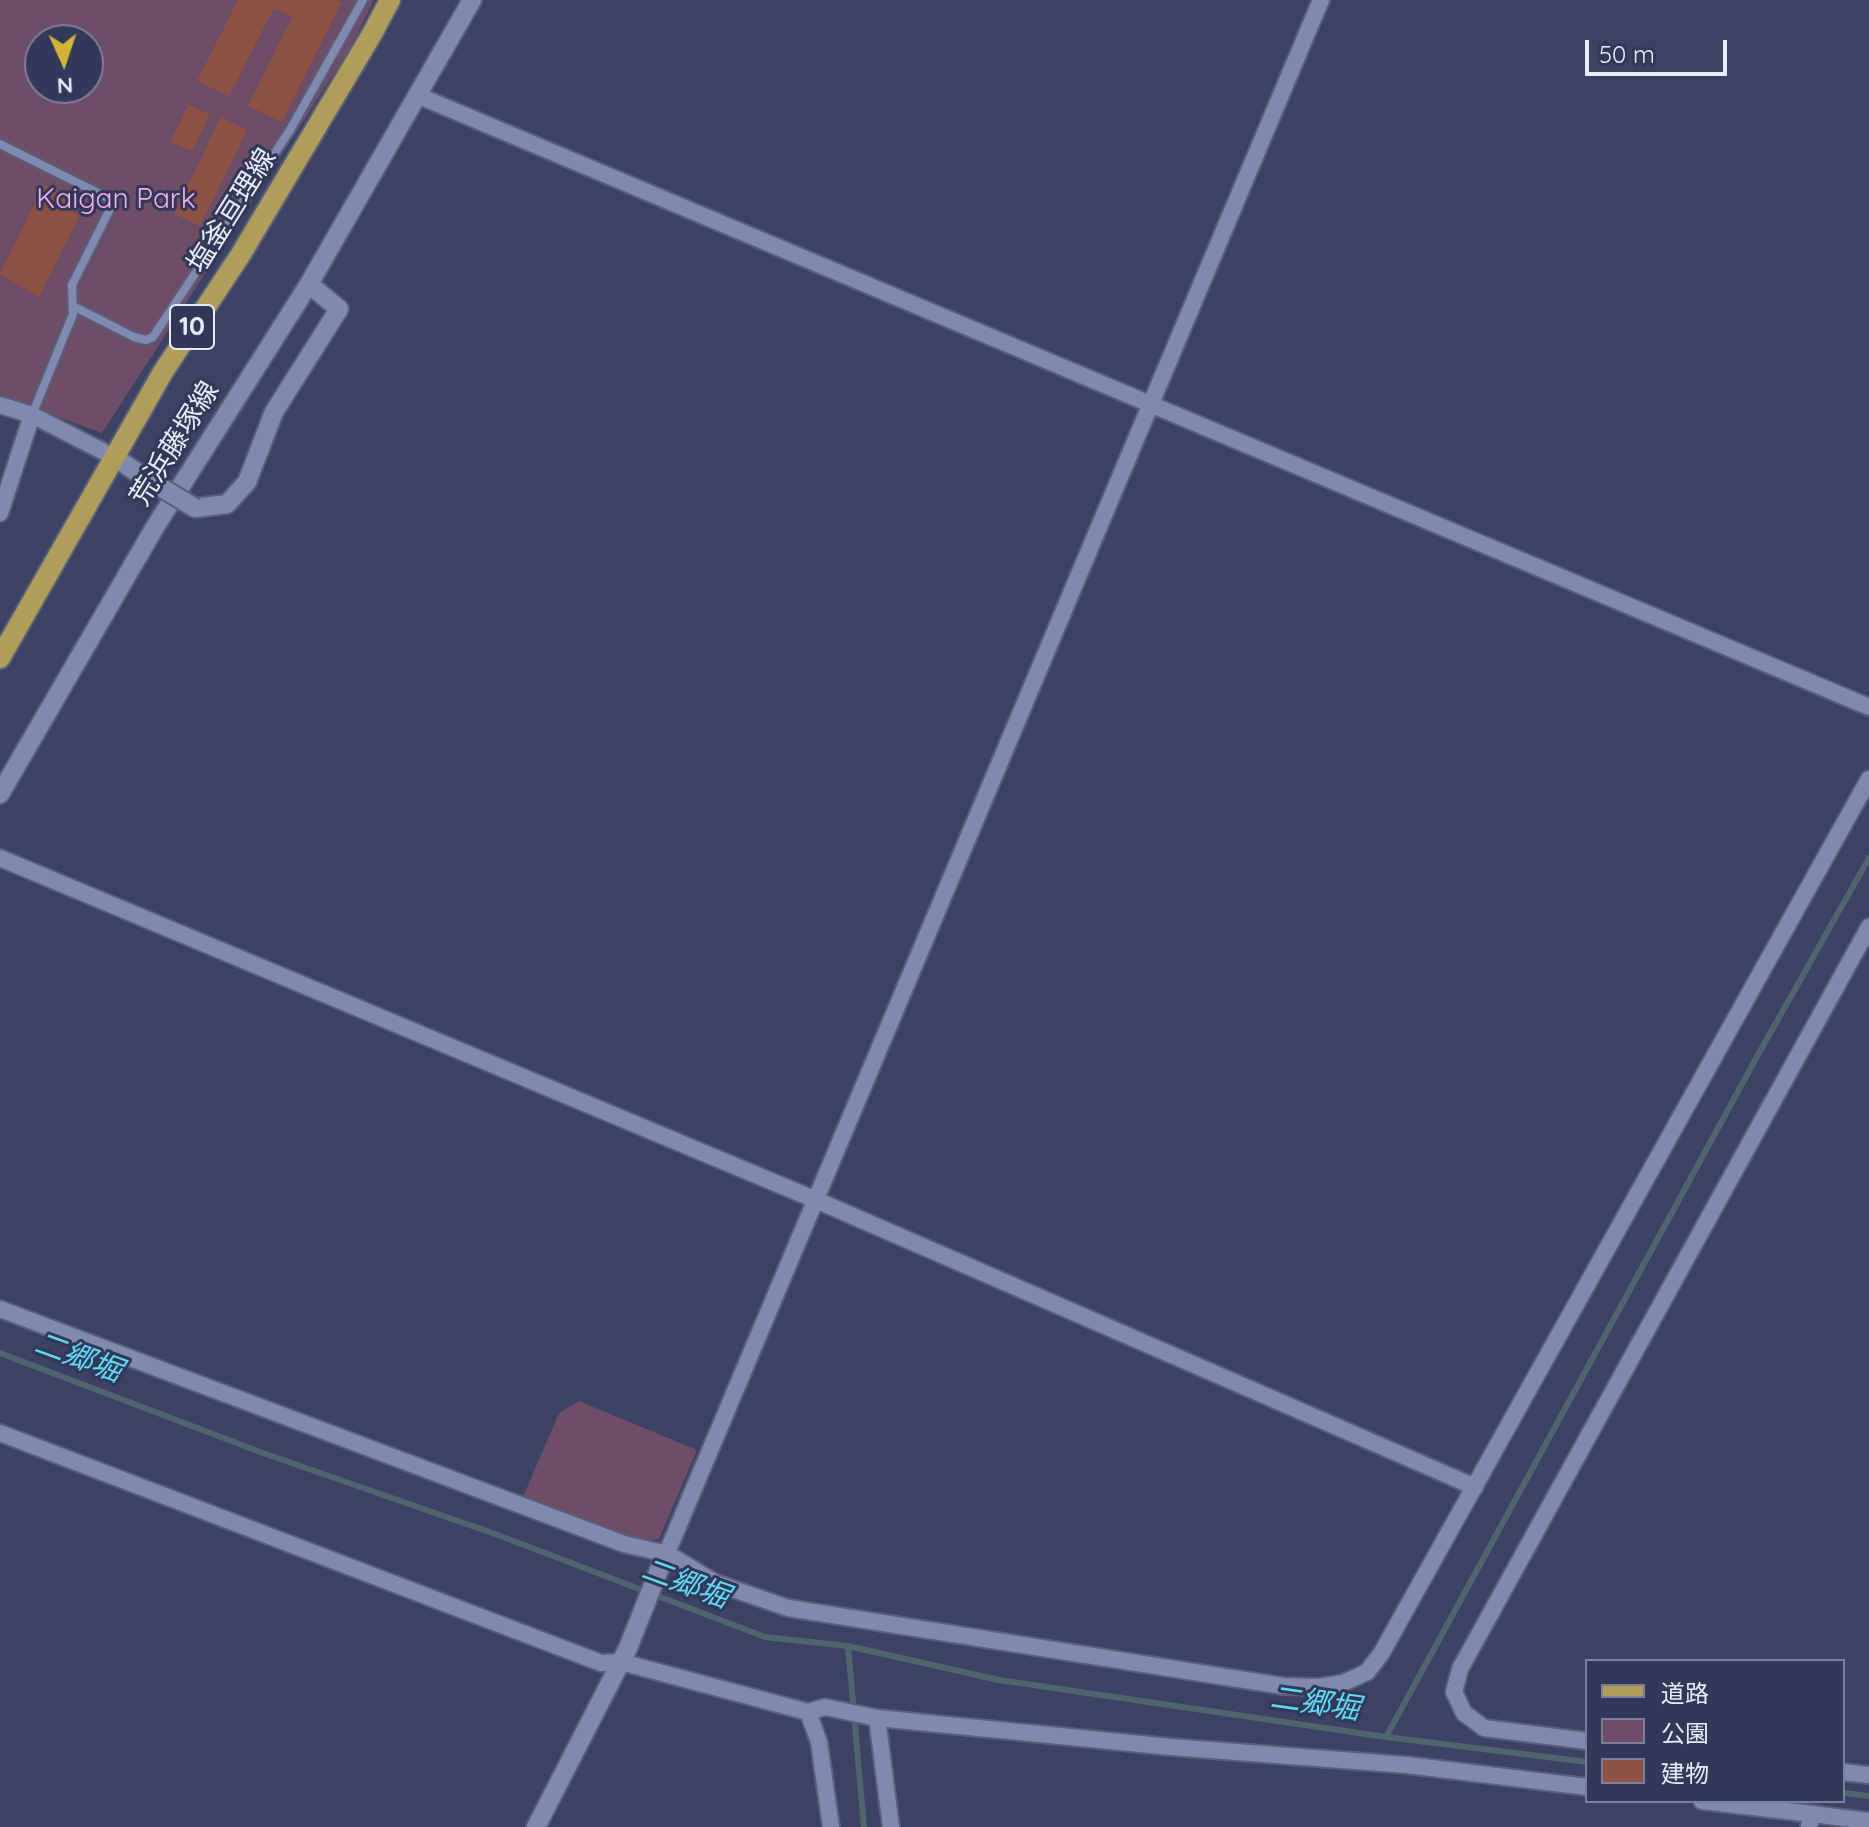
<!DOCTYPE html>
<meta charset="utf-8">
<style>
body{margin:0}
#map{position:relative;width:1869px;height:1827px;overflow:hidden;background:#3b4263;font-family:Quicksand,"Noto Sans JP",sans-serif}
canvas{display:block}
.legend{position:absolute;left:1585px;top:1659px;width:260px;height:144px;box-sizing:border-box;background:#313858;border:2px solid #7a809a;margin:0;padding:10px 14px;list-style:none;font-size:24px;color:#e7ebfc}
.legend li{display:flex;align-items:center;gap:16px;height:40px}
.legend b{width:40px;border:2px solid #7a809a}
.north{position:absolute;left:24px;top:24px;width:80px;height:80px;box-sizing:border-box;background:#313858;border:2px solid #7a809a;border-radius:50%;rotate:177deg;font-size:22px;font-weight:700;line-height:32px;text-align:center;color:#e7ebfc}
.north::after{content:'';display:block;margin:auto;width:28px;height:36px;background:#d6b534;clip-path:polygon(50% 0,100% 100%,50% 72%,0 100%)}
.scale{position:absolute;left:1585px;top:40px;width:142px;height:36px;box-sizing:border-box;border:4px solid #e7ebfc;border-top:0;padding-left:10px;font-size:24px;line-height:28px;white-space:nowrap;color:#e7ebfc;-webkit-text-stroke:6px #313858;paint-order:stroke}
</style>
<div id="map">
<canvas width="1869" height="1827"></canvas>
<ul class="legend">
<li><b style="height:10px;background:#ae9e59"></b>道路</li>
<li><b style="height:22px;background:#6e4d67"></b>公園</li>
<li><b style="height:22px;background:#8e5244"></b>建物</li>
</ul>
<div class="north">N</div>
<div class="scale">50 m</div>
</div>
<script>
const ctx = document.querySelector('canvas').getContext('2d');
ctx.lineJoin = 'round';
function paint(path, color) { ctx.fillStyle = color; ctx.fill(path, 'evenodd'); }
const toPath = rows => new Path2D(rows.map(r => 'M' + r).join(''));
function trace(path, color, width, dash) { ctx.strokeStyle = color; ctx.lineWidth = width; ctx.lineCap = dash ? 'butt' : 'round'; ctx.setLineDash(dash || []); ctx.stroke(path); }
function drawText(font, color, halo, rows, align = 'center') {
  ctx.font = font + ' Quicksand,"Noto Sans JP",sans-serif'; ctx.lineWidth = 6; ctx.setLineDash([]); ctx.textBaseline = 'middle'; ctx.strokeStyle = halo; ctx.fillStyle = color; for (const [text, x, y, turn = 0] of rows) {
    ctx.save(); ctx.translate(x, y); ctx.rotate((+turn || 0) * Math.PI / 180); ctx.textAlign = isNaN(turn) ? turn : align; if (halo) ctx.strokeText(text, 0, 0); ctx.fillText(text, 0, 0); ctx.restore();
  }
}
paint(toPath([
 [0,0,374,0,350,49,102,433,0,396],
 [40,40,88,40,88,88,40,88],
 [579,1401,697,1450,659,1539,637,1541,522,1499,559,1413]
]), '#6e4d67');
trace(toPath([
 [0,1353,263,1453,498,1535,765,1637,848,1646,999,1680,1386,1737,1587,1762],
 [848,1646,864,1827],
 [1386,1737,1754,1062,1869,858],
 [1843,1793,1869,1796]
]), '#50646d', 6);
paint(toPath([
 [238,0,336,0,341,3,282,122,248,106,292,17,274,8,229,96,197,81],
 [189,105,210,115,192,151,170,142],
 [221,117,247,130,200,226,174,214],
 [44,185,72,198,67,210,80,215,39,297,0,274]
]), '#8e5244');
const service = toPath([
 [0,144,114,201,72,285,73,314,32,415],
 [73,306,134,337,146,340,153,337,290,130,363,0]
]);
const minor = toPath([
 [419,96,1869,707],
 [0,405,32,415,114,457],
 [0,513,32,415],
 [0,858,816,1200,1475,1487],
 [0,1309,624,1544,668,1554,716,1583,788,1608,1283,1686,1318,1687,1343,1683,1367,1672,1381,1654,1869,779],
 [0,1433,601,1663,621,1662,808,1712,825,1707,877,1718,1171,1747,1407,1765,1587,1787],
 [663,1562,1321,0],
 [808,1712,819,1742,831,1827],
 [877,1718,891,1827],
 [1587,1741,1484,1728,1464,1713,1454,1692,1460,1669,1869,927],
 [1843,1772,1869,1775],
 [1702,1801,1812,1814],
 [1809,1827,1812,1814,1869,1821]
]);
const tertiary = toPath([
 [114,457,144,477],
 [195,508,227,504,247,482,274,412,339,309,309,284],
 [0,794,155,527,309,284,472,0],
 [536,1827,628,1648,661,1565]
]);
const primary = toPath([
 [0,658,163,372,241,254,372,34,390,0]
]);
trace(service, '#595f7a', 12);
trace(minor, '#595f7a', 20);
trace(tertiary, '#595f7a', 22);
trace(primary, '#595f7a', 24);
trace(service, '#8089ae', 8);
trace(minor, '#8089ae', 16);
trace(tertiary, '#8089ae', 18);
trace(primary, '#ae9e59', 20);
const tertiaryBridge = toPath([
 [144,477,195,508]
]);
trace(tertiaryBridge, '#595f7a', 22, []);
trace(tertiaryBridge, '#8089ae', 18);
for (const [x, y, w] of [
 [192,327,44]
]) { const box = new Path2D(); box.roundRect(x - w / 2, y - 22, w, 44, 6); ctx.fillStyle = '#313858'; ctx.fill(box); trace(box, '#e7ebfc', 2); }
drawText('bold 26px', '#e7ebfc', null, [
 ["10",192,327]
]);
drawText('28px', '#f7ade8', '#313858', [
 ["Kaigan Park",116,200]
]);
drawText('28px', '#e7ebfc', '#313858', [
 ["塩釜亘理線",232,211,-58],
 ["荒浜藤塚線",175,444,-58]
]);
drawText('italic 30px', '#5ed9f3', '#313858', [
 ["二郷堀",78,1358,20],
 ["二郷堀",685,1584,20],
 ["二郷堀",1315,1704,8]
]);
</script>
